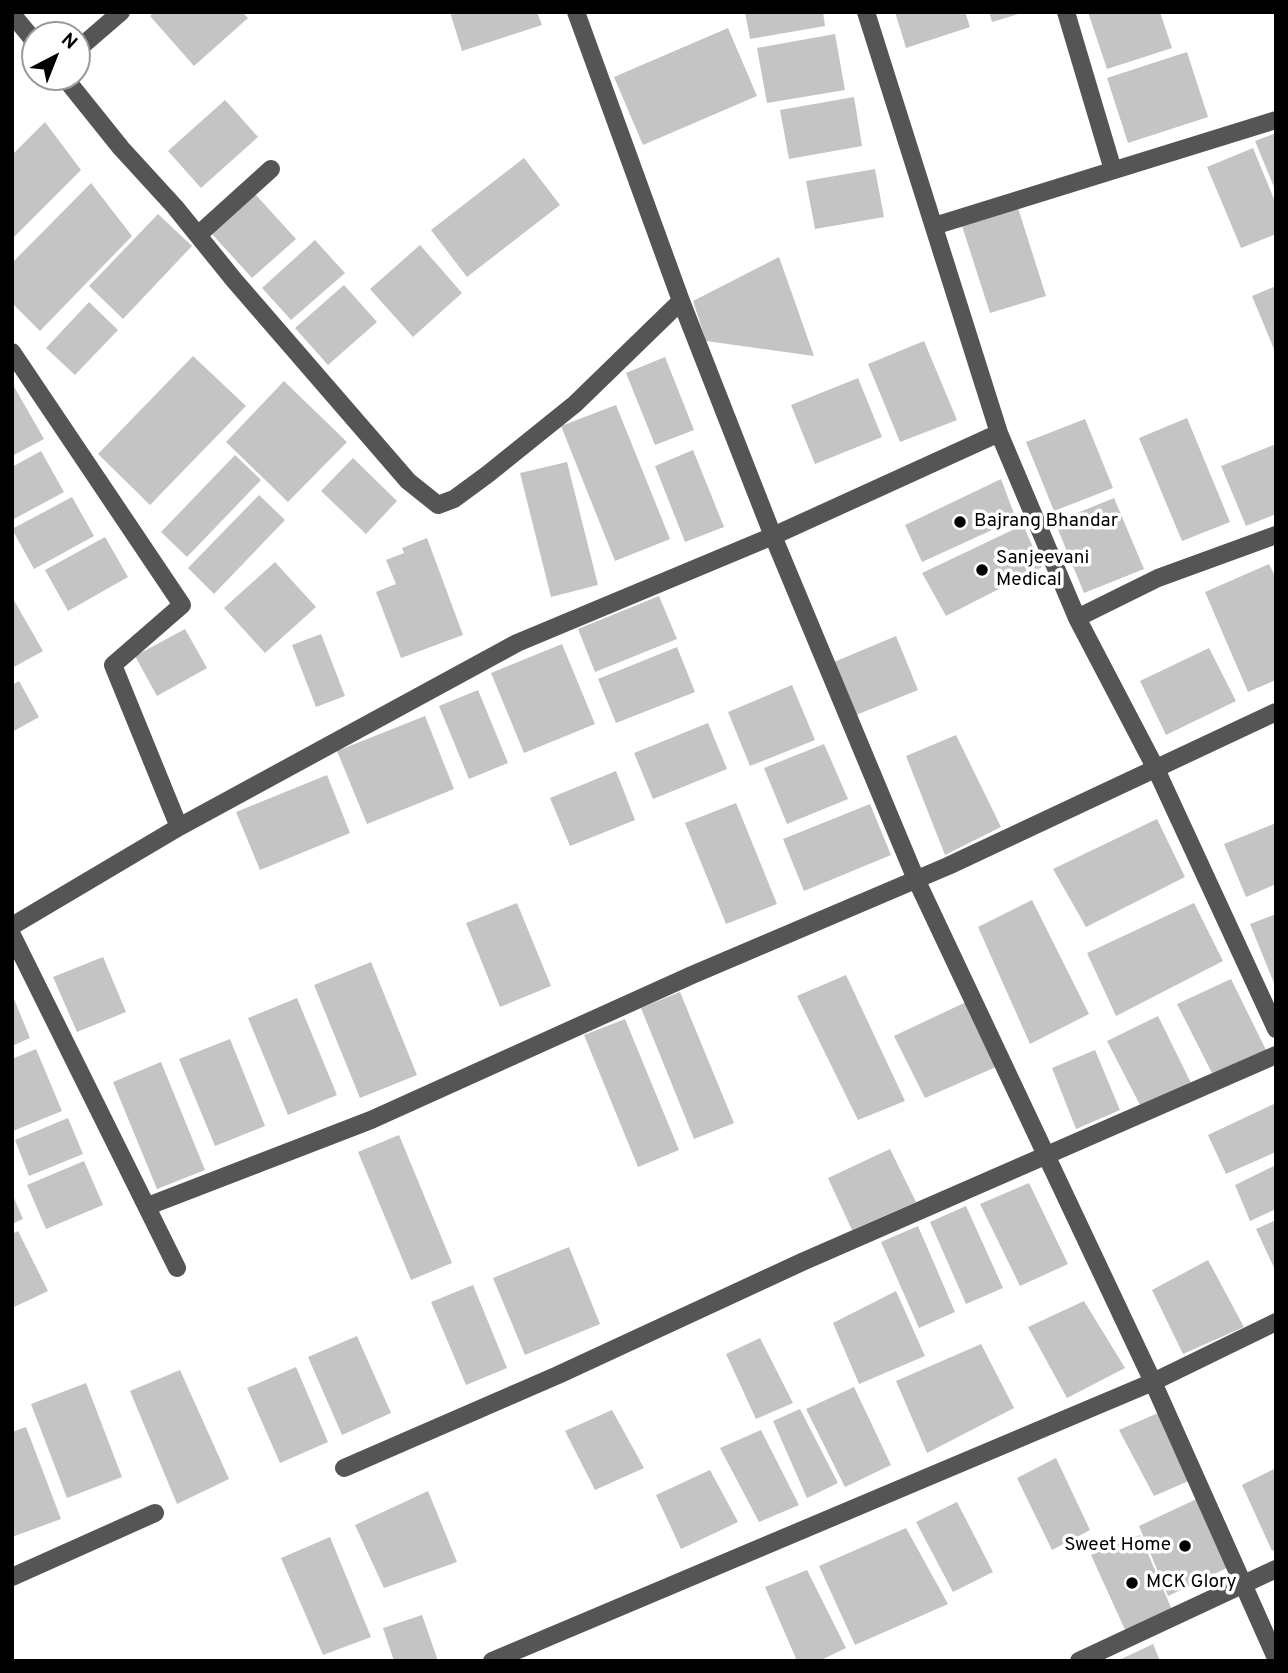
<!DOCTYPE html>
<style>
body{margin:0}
#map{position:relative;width:1288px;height:1673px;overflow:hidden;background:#fff;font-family:Overpass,sans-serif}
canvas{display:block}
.frame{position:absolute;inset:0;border:14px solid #000;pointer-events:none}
.north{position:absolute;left:21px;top:21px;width:70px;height:70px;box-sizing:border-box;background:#fff;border:2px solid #999;border-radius:50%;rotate:42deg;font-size:19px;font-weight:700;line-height:28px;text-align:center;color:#000}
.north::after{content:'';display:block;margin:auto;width:24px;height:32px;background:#000;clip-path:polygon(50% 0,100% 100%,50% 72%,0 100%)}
</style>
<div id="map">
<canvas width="1288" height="1673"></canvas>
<div class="frame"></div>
<div class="north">N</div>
</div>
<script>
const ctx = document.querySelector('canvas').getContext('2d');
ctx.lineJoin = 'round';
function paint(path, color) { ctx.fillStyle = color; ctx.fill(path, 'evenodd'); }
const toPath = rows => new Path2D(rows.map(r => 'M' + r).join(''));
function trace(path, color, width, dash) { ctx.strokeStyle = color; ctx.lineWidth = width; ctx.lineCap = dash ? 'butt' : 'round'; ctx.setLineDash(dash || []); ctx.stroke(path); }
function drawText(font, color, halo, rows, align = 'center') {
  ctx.font = font + ' Overpass,sans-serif'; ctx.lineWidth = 7; ctx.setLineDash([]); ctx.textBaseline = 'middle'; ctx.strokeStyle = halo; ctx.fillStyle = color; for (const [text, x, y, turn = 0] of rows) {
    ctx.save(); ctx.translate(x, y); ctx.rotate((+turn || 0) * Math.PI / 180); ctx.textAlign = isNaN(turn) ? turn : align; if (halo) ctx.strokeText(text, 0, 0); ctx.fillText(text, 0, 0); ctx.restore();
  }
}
paint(toPath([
 [154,12,242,12,248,18,194,66,150,16],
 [450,12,537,12,542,25,462,51],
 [745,12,823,12,825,26,750,39],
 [895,12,965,12,970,27,906,48],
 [989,12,1022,12,1022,13,992,22],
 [1088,12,1160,12,1172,48,1107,69],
 [728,28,757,96,643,145,614,77],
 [835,34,845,90,767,103,757,48],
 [1187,52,1208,117,1128,143,1107,78],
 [854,97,862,146,789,159,780,110],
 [225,100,258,137,201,188,168,151],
 [45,122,81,170,12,239,12,155],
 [1276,133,1276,192,1255,141],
 [1253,148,1276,204,1276,234,1241,248,1207,167],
 [524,158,560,205,467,277,431,230],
 [875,169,884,217,815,229,806,181],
 [91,183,132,236,40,331,12,303,12,263],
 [255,194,296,239,252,278,211,233],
 [1018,208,1046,296,990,313,962,226],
 [158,214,192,246,123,319,89,286],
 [315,240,345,273,291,320,262,288],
 [420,245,462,293,413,337,370,289],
 [779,257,814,356,706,341,693,301],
 [344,285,377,322,328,365,295,328],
 [1276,286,1276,354,1252,296],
 [89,302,118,330,75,375,46,348],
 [924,341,957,420,900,442,868,364],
 [193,356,246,406,150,505,98,454],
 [665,357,694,430,655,445,626,373],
 [858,378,882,437,815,464,791,405],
 [284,381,347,442,288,502,226,442],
 [12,383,44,439,12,456],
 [616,405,670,539,615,561,561,426],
 [1187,418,1230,522,1182,541,1139,438],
 [1085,419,1113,488,1054,511,1026,442],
 [1276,444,1276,514,1246,526,1221,466],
 [693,450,724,527,685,542,655,466],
 [41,451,64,492,12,520,12,467],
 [235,455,261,480,187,557,161,532],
 [353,458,397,501,366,534,321,491],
 [567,462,598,585,551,597,520,473],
 [1001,479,1016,519,922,562,905,525],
 [259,495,285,520,214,594,188,568],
 [72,497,94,536,34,569,12,529],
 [1114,498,1144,569,1084,593,1055,522],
 [1023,525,1042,567,946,616,922,573],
 [105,537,128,577,68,611,45,570],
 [427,538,463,635,401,658,376,592,396,584,386,560,404,553,402,548],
 [275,562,316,607,265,653,224,608],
 [1269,564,1276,578,1276,680,1248,692,1205,592],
 [659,596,677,639,595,672,578,629],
 [12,597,43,651,12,668],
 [185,629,207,668,157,696,135,656],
 [321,634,345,696,316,707,292,645],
 [896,636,918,690,856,715,834,662],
 [562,644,595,724,524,753,491,673],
 [677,647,695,692,616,723,598,679],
 [1209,648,1236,701,1166,735,1140,681],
 [19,681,39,717,12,732,12,685],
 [792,685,815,740,750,766,728,712],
 [478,690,508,763,469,779,439,706],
 [425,716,454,789,367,824,337,751],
 [708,723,727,769,653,799,634,753],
 [956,735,1001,827,945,855,906,756],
 [824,744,848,799,787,824,764,768],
 [616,771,635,820,570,846,550,798],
 [327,775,350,833,260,870,236,812],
 [736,803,777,904,726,924,685,823],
 [870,804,891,855,804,891,783,839],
 [1157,819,1185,877,1086,927,1053,869],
 [1276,823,1276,884,1246,897,1224,844],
 [1032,900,1089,1014,1030,1044,978,927],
 [517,903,551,986,500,1007,466,923],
 [1194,903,1223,961,1116,1016,1087,953],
 [1276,914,1276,988,1250,924],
 [103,957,126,1012,77,1032,53,977],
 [371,962,417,1075,360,1098,314,985],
 [846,975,905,1101,858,1120,797,996],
 [1231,979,1266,1050,1212,1073,1177,1004],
 [680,992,734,1123,694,1139,641,1008],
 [12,994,30,1038,12,1046],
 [297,998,337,1095,288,1115,248,1018],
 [966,1002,996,1067,925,1098,894,1036],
 [1158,1016,1191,1083,1140,1105,1107,1041],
 [625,1019,679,1150,638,1167,584,1035],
 [230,1039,265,1126,215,1146,179,1059],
 [36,1049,62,1111,13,1131,12,1059],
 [1095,1050,1120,1110,1076,1129,1052,1068],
 [161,1062,205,1170,157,1189,113,1082],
 [1276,1103,1276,1152,1226,1174,1208,1135],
 [68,1118,83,1154,29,1176,15,1140],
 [399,1135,452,1263,411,1280,358,1152],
 [890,1149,916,1202,852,1230,828,1178],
 [84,1161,103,1205,46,1229,27,1185],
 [1276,1165,1276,1209,1250,1221,1235,1185],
 [1029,1183,1068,1264,1020,1286,980,1204],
 [12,1193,23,1219,12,1224],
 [966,1206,1003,1288,966,1304,930,1222],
 [1276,1220,1276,1272,1256,1229],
 [918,1226,955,1312,919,1328,881,1242],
 [18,1231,48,1291,12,1308,12,1234],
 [569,1247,600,1324,525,1355,493,1278],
 [1208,1260,1244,1327,1183,1354,1152,1290],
 [473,1285,507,1368,466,1385,431,1302],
 [896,1291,925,1356,859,1384,833,1323],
 [1084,1301,1125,1368,1067,1398,1028,1327],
 [357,1336,391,1413,342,1435,308,1357],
 [760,1338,793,1403,756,1419,726,1354],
 [981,1344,1014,1408,927,1453,896,1381],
 [296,1367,328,1442,280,1463,247,1388],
 [180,1370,229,1479,177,1504,130,1391],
 [86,1383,122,1477,67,1498,31,1404],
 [854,1387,891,1465,845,1487,806,1409],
 [800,1409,838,1483,807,1498,773,1421],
 [612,1410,644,1468,595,1490,565,1431],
 [1158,1413,1191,1480,1154,1496,1119,1430],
 [26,1427,61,1519,12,1537,12,1432],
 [761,1430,799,1505,759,1522,720,1448],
 [1056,1458,1090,1530,1052,1550,1017,1478],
 [1276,1468,1276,1549,1272,1551,1242,1485],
 [710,1470,738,1522,681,1549,656,1495],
 [428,1491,457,1562,384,1588,355,1525],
 [1203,1496,1231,1566,1168,1596,1139,1526],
 [957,1502,993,1572,953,1592,916,1522],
 [906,1528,948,1604,855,1645,819,1566],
 [1140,1535,1172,1610,1126,1632,1091,1555],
 [330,1537,371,1637,323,1655,281,1558],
 [807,1570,846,1648,819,1661,797,1661,765,1587],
 [422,1615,438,1661,394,1661,383,1628],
 [1153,1644,1160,1661,1117,1661]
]), '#c4c4c4');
trace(toPath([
 [576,12,681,301,773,536,915,877,1153,1382,1276,1658],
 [866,12,999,433,1077,618,1155,767,1276,1029],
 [1066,12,1113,170],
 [12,14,35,42],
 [77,50,121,12],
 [64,77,121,148,175,207,234,280,408,481,438,505,454,499,488,474,575,404,681,301],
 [934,226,1276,120],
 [198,235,271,169],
 [12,352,182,605,113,665,179,827],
 [1077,618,1158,578,1276,535],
 [12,926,179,827,517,643,773,536,999,433],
 [12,935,177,1268],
 [148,1206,371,1120,692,975,948,866,1276,712],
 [344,1468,558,1375,802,1262,1276,1055],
 [12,1577,155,1513],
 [492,1661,1153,1382,1276,1322],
 [1079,1661,1276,1569]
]), '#555', 18);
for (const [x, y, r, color] of [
 [960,522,7,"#000"],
 [982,570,7,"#000"],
 [1185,1546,7,"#000"],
 [1132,1583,7,"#000"]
]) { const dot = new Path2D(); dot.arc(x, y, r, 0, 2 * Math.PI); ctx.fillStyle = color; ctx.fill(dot); trace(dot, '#fff', 2.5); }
drawText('19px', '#000', '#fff', [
 ["Bajrang Bhandar",974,522],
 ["Sanjeevani",996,559],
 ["Medical",996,581],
 ["Sweet Home",1171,1546,"right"],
 ["MCK Glory",1146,1583]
], 'left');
</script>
